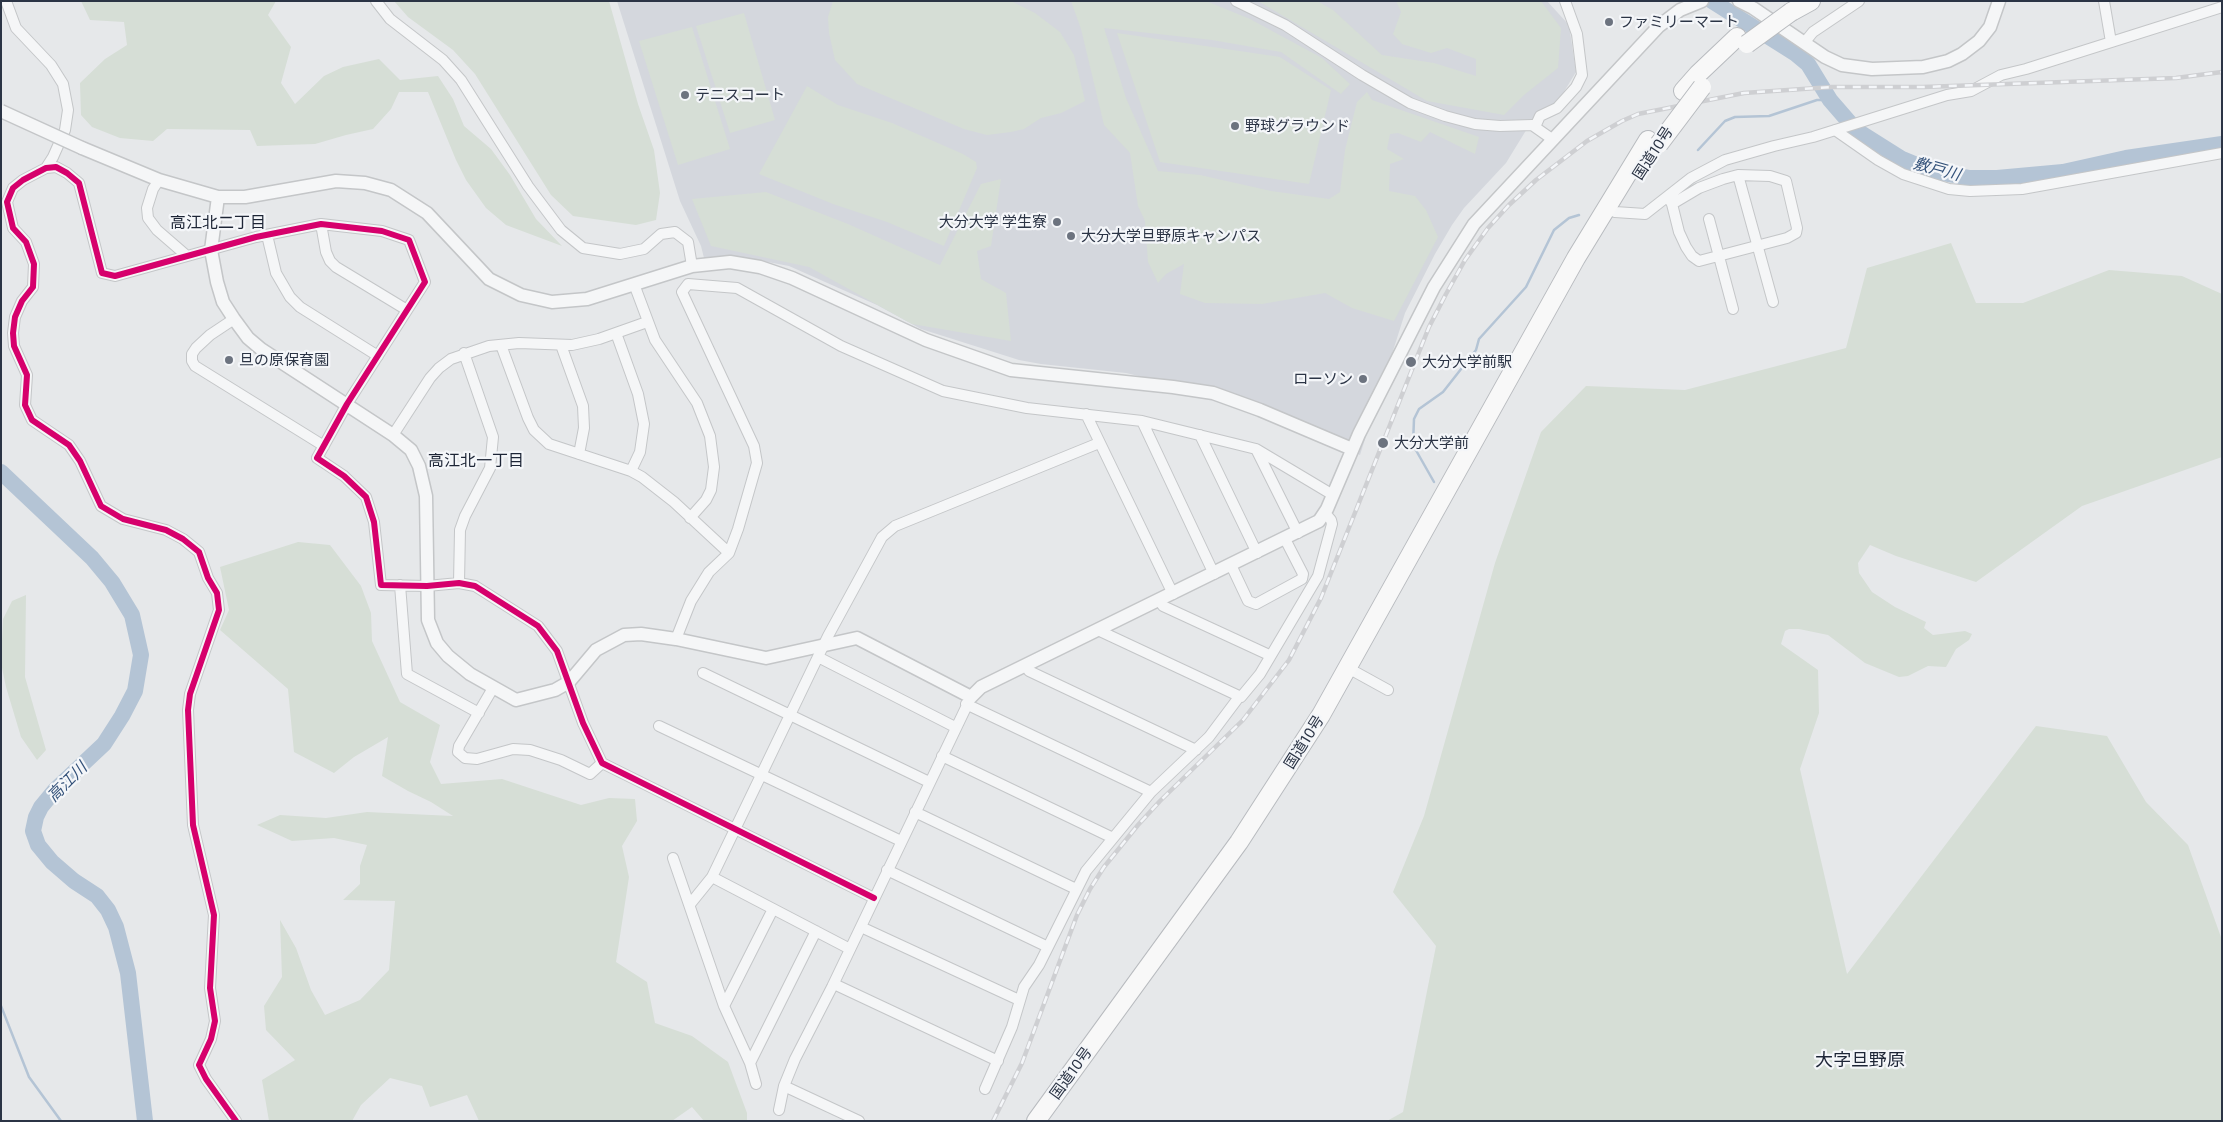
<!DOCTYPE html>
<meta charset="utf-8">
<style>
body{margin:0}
#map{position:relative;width:2223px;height:1122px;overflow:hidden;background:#e6e8ea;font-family:"Exo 2",sans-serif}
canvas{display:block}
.frame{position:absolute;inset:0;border:2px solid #2b3445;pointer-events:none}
</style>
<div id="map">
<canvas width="2223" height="1122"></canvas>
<div class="frame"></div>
</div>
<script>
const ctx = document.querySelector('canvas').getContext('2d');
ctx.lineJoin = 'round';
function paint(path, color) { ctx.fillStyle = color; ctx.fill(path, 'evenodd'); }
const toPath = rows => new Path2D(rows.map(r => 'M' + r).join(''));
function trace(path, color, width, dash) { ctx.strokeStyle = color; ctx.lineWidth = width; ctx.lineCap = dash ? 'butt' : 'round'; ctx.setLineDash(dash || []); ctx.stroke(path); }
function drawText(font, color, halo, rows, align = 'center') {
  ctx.font = font + ' "Exo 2","Noto Sans JP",sans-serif'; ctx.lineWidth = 4.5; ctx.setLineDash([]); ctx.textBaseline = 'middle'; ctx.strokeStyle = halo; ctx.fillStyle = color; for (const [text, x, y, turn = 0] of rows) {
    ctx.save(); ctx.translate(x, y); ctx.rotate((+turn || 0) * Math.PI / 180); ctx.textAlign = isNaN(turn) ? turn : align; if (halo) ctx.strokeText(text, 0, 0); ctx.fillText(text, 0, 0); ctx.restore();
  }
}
paint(toPath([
 [617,1,1547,1,1569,25,1576,72,1559,100,1533,119,1506,163,1464,208,1452,225,1435,254,1405,313,1360,455,1273,415,1205,392,1126,373,1041,364,1019,360,921,329,877,305,789,266,757,260,704,258,701,246,680,201]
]), '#d4d7dd');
paint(toPath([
 [81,1,276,1,268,15,291,47,281,83,295,104,324,76,343,67,379,59,400,80,438,76,453,99,464,126,491,149,510,175,536,219,562,246,506,225,486,208,466,180,456,160,428,92,399,92,391,109,373,129,346,135,315,144,257,146,250,130,167,129,153,141,120,138,92,127,81,115,80,83,105,59,127,45,124,22,90,20],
 [394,1,609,1,638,104,654,150,660,193,656,220,636,225,573,216,551,195,475,74,453,50,408,17],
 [833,1,1011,1,1035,13,1060,32,1074,55,1085,101,1061,113,1041,118,1024,129,1011,132,987,135,964,129,857,84,835,60,829,33,828,17],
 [1071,1,1206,1,1250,19,1322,58,1350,84,1341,94,1281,52,1212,40,1104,28,1126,98,1158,171,1200,175,1271,191,1329,199,1340,192,1345,150,1357,102,1367,92,1372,100,1479,137,1475,154,1430,132,1421,142,1398,133,1390,134,1387,149,1404,159,1390,164,1389,191,1415,196,1426,210,1438,237,1394,321,1352,308,1325,293,1262,304,1205,303,1180,294,1184,264,1166,274,1158,283,1148,262,1145,221,1138,206,1130,153,1104,125,1081,29],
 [1258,1,1317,1,1333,10,1382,55,1434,63,1476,76,1476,59,1447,48,1431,53,1402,44,1393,34,1401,12,1396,1,1541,1,1561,28,1558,68,1524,95,1504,115,1427,101],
 [744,13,775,120,730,133,696,26],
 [692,27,730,149,678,165,639,41],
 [1117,33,1280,57,1331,90,1309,184,1160,162],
 [807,86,838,105,892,123,963,154,976,162,977,168,944,246,887,222,833,204,759,174],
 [1001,179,991,246,977,251,981,279,1006,293,1011,341,912,324,809,267,711,246,692,199,766,192,848,224,940,265,981,184],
 [1951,243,1976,303,2023,303,2109,270,2182,276,2222,294,2222,457,2082,506,1976,582,1896,556,1870,545,1858,563,1859,573,1872,592,1895,607,1926,622,1924,628,1933,635,1965,631,1972,634,1969,640,1956,649,1946,667,1928,666,1908,676,1899,677,1865,663,1828,635,1799,629,1789,629,1785,631,1781,644,1818,670,1819,713,1800,769,1847,974,2036,726,2107,736,2146,802,2188,845,2222,940,2222,1121,1387,1121,1403,1112,1436,946,1393,892,1424,816,1495,563,1541,432,1586,386,1685,390,1846,348,1867,268],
 [298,542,330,545,361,586,371,613,372,641,400,702,440,725,430,762,441,784,502,779,581,805,609,798,635,799,637,821,622,846,629,877,616,962,647,982,655,1023,692,1036,728,1062,747,1113,747,1121,704,1121,692,1107,672,1121,479,1121,467,1095,430,1107,422,1086,390,1078,361,1105,352,1121,269,1121,262,1080,295,1060,266,1030,264,1006,282,977,280,920,296,948,311,990,325,1015,360,1000,389,970,395,901,343,900,360,884,360,866,367,845,334,838,292,841,257,825,280,815,326,818,367,812,453,816,431,802,408,791,382,776,388,737,354,757,334,773,294,752,288,689,220,630,229,610,220,567],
 [26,595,25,677,46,750,37,760,21,737,6,687,1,663,3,619,12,601]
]), '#d6ded6');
trace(toPath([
 [1698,150,1725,121,1735,117,1769,116,1817,100,1830,100],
 [1434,482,1413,445,1414,419,1419,409,1443,392,1476,350,1479,339,1526,287,1554,230,1569,218,1579,215],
 [1,1006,29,1077,61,1121]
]), '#b4c4d5', 2.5);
trace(toPath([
 [1712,1,1796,54,1808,64,1830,100,1856,130,1902,159,1931,171,1970,178,1997,178,2063,172,2126,158,2222,144],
 [1,472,92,558,112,582,132,615,141,655,135,691,122,716,104,744,55,790,41,807,36,817,33,831,38,845,52,862,74,881,97,896,108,910,116,927,128,973,145,1121]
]), '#b4c4d5', 16);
const minor = toPath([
 [6,1,16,28,51,65,63,84,68,110,65,130,53,157,46,168],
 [376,1,390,19,443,60,461,80,528,186,561,230,583,248,620,254,644,249,661,234,675,232,688,242,692,266],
 [1236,1,1285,25,1362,75,1410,103,1445,116,1475,124,1500,126,1532,125,1552,139],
 [2104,1,2111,42],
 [1804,43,1813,32,1859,1],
 [1535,127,1540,116,1557,108,1576,87,1582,75,1577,34,1565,1],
 [1835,130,1878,160,1903,174,1949,189,1970,191,2022,189,2222,153],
 [1738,175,1773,302],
 [159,180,153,189,147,208,148,218,157,230,187,256],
 [1668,197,1672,204,1679,232,1686,247,1692,256,1699,261,1787,238,1796,233,1797,228,1786,181,1770,176,1738,175,1723,179,1699,188,1672,204],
 [1608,203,1610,208,1615,212,1645,214,1691,178,1725,160,1774,146,1813,137,1947,95,1971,91,2001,75,2026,69,2222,7],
 [1709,219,1733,309],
 [321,224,326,252,330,261,336,267,407,310],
 [267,235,276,273,290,297,300,307,378,356],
 [634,284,655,340,697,403,710,436,714,467,711,490,706,500,690,518],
 [234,319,210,335,196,348,192,354,192,361,195,366,324,446],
 [616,333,638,394,644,424,640,452,631,471],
 [501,345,528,418,534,430,549,444,631,471,642,477,674,502,729,553],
 [561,345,583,406,584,428,579,454],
 [1086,414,1173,594],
 [1142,421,1214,574],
 [393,435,430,378,439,368,451,359,489,346,519,343,572,345,599,339,647,322],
 [1200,435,1257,553],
 [1256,449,1298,533],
 [1231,565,1248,601,1256,604,1302,579,1303,574,1285,539],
 [459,583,460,530,465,516,490,468,493,437,464,353],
 [400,585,407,674,479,713],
 [1159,600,1163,606,1267,654],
 [1100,629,1102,632,1241,697,1260,674,1318,576,1332,524,1331,520,1325,513],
 [676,639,691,601,709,572,729,553,738,529,757,463,754,446,682,292,688,284,737,288,841,346,943,391,1027,408,1142,421,1256,449,1333,495],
 [818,657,955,727],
 [1026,665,1029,671,1196,750],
 [1348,668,1388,690],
 [703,673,929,782],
 [493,688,459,746,458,752,465,758,477,759,513,749,530,750,561,760,590,774,602,763],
 [966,704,1151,792],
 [659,726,901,841],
 [942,756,1113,838],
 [915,812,1076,889],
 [673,858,724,1006,750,1063,756,1084],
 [887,870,1048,947],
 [712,877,850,949],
 [691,903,712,877,828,636,882,537,895,526,1099,443],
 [861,927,1019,1000],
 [834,984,998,1061],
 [724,1006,773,909],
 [750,1063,816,931],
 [784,1086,859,1121],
 [985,1089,1012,1027,1024,987,1039,965,1086,871,1151,792,1209,737,1239,697],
 [779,1110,784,1086,795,1059,832,987,971,697],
 [236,1121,206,1079,199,1065,211,1039,215,1021,210,988,214,915,193,825,188,710,190,694,219,610,217,593,208,578,199,552,183,539,166,530,123,519,101,506,80,461,69,445,32,420,25,405,27,375,14,346,13,333,15,317,22,301,33,287,34,264,26,242,13,228,7,202,13,188,23,180,46,168,56,167,67,173,79,183,102,273,115,276,256,237,321,224,382,231,409,240,425,282,347,404,317,458,344,476,366,497,374,522,381,585,427,586,459,583,475,586,538,626,557,651,583,723,602,763,874,898]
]);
const tertiary = toPath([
 [1739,1,1753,8,1825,57,1842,65,1872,69,1923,67,1948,61,1962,54,1979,41,1990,27,1999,1],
 [82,148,159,180,218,197,245,197,336,181,365,183,391,190,427,213,489,279,521,295,552,302,587,299,692,266,730,262,760,267,792,278,926,340,1011,370,1173,387,1213,393,1260,410,1352,449],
 [218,197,211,250,217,282,223,302,234,319,248,338,261,349,393,435,411,450,419,466,426,496,428,620,437,643,448,656,470,674,516,700,555,690,569,682,596,650,624,635,641,634,676,639,766,658,857,638,971,697,981,687,1319,521,1327,509,1359,434,1434,287,1474,224,1659,26,1680,10,1702,1]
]);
const trunk = toPath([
 [1791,12,1811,1],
 [1683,91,1698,74,1737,37],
 [1036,1121,1239,842,1321,715,1576,258,1648,140]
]);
trace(minor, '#c4c6c8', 12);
trace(tertiary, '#c4c6c8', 15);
trace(trunk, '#b8bbbf', 20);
trace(minor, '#f5f6f7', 10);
trace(tertiary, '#f5f6f7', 12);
trace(trunk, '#f8f8f8', 18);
const rail = toPath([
 [993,1121,1022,1063,1077,915,1090,889,1104,867,1138,825,1160,801,1243,720,1289,660,1321,598,1429,327,1446,294,1465,260,1488,228,1509,205,1536,180,1587,141,1622,121,1638,114,1744,93,1832,87,1923,87,2176,78,2222,72]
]);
trace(rail, '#cecfd2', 4.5);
trace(rail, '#f4f6f9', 2.5, [8]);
const tertiaryBridge = toPath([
 [1,111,82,148]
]);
const trunkBridge = toPath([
 [1747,44,1791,12],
 [1659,144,1702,87]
]);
trace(tertiaryBridge, '#c4c6c8', 15, []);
trace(trunkBridge, '#b8bbbf', 20, []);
trace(tertiaryBridge, '#f5f6f7', 12);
trace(trunkBridge, '#f8f8f8', 18);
trace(toPath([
 [236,1121,206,1079,199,1065,211,1039,215,1021,210,988,214,915,193,825,188,710,190,694,219,610,217,593,208,578,199,552,183,539,166,530,123,519,101,506,80,461,69,445,32,420,25,405,27,375,14,346,13,333,15,317,22,301,33,287,34,264,26,242,13,228,7,202,13,188,23,180,46,168,56,167,67,173,79,183,102,273,115,276,256,237,321,224,382,231,409,240,425,282,347,404,317,458,344,476,366,497,374,522,381,585,427,586,459,583,475,586,538,626,557,651,583,723,602,763,874,898]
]), '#d6006c', 6);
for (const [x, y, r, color] of [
 [1609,22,5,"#6c737f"],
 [685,95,5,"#6c737f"],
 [1235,126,5,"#6c737f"],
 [1057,222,5,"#6c737f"],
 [1071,236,5,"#6c737f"],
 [229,360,5,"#6c737f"],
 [1411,362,6,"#6c737f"],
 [1363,379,5,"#6c737f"],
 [1383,443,6,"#6c737f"]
]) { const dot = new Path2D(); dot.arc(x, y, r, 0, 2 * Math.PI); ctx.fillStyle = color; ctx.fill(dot); trace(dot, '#f4f6f9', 2); }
drawText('15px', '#2b3445', '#f4f6f9', [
 ["ファミリーマート",1619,22],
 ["テニスコート",695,95],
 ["野球グラウンド",1245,126],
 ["大分大学 学生寮",1047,222,"right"],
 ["大分大学旦野原キャンパス",1081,236],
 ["旦の原保育園",239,360],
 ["大分大学前駅",1422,362],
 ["ローソン",1353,379,"right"],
 ["大分大学前",1394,443]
], 'left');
drawText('15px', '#2b3445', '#f4f6f9', [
 ["国道10号",1653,153,-57],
 ["国道10号",1304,742,-58],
 ["国道10号",1071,1073,-54]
]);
drawText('italic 16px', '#34527a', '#f4f6f9', [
 ["敷戸川",1937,169,15],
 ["高江川",67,782,-45]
]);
drawText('16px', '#1d2536', '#f4f6f9', [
 ["高江北二丁目",218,223],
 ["高江北一丁目",476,461]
]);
drawText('18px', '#1d2536', '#f4f6f9', [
 ["大字旦野原",1860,1060]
]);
</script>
